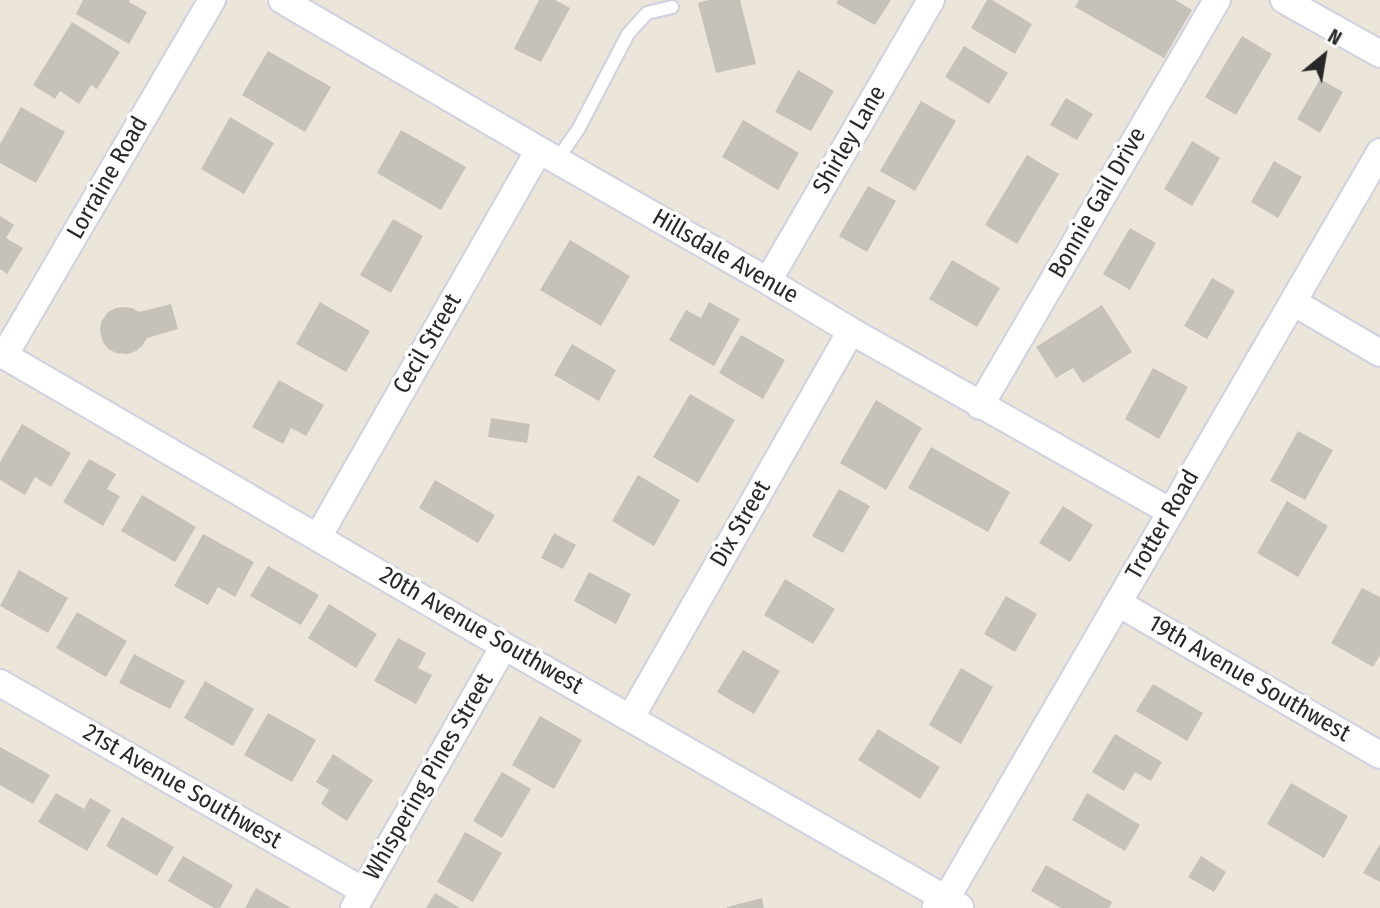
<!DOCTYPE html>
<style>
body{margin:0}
#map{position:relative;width:1380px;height:908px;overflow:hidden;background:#ebe5da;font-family:"Fira Sans Condensed",sans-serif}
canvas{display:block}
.north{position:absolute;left:1289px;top:21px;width:70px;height:70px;-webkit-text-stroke:5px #fff;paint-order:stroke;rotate:30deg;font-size:19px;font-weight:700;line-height:28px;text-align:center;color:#282828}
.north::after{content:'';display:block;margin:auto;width:24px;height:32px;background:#282828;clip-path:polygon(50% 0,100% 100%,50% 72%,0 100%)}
</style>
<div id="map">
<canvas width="1380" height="908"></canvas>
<div class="north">N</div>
</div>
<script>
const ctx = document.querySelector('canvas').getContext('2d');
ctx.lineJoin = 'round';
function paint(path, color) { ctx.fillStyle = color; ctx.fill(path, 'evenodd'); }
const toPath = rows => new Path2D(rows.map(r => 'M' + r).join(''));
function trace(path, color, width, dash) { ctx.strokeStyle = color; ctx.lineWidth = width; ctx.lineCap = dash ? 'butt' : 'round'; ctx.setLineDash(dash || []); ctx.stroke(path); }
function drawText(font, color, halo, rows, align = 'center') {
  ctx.font = font + ' "Fira Sans Condensed",sans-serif'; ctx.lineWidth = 7; ctx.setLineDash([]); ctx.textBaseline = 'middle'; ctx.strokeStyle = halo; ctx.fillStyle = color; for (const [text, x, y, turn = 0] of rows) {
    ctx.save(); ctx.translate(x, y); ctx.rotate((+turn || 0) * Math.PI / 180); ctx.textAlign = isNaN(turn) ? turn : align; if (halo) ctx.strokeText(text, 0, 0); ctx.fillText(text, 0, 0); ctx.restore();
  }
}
paint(toPath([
 [83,0,130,0,129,2,147,12,129,44,76,14],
 [539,0,555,0,570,8,541,62,514,49],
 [709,0,740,0,756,64,716,73,698,3],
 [838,0,891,0,875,25,836,3],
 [987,0,992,0,1032,24,1015,54,971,28],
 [1079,0,1175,0,1192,10,1164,58,1075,7],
 [72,22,120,52,97,89,91,85,79,104,60,91,55,99,33,85],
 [1242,36,1272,54,1236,115,1205,97],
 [964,46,1008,73,989,104,945,77],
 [268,51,331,87,305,132,242,95],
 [798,70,834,91,811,131,775,112],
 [1320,79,1343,92,1320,133,1297,119],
 [1066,98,1093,114,1077,140,1050,125],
 [921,101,956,121,915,191,880,171],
 [21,107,65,132,36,183,0,163,0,144],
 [230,117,274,143,244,194,201,169],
 [743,120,799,153,778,190,722,157],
 [401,130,466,167,441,210,377,173],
 [1192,141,1220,158,1192,206,1164,189],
 [1027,155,1059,174,1017,244,985,225],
 [1274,161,1302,177,1278,218,1251,202],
 [868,186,896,201,867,252,839,236],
 [0,216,14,225,6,238,23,248,7,274,0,269],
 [393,219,423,236,391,293,360,275],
 [1130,228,1156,243,1130,290,1103,274],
 [570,240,630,276,601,326,540,290],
 [952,260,1000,288,977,327,929,299],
 [1212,278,1235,291,1207,339,1184,326],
 [320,302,370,331,346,372,296,344],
 [709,302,740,319,714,366,669,340,686,310,701,318],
 [171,304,178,329,147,338,142,346,136,351,128,354,116,353,108,349,103,342,100,331,101,322,108,312,116,308,124,307,132,308,139,312],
 [1102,305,1132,352,1083,383,1073,368,1056,378,1036,347],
 [741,335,785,360,763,399,719,373],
 [572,344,616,370,599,401,554,375],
 [1153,368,1188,387,1159,439,1125,419],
 [279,380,324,405,306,436,291,428,283,444,252,427],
 [690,394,735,420,698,483,653,457],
 [876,400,922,428,886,490,840,463],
 [491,418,530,424,527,443,488,437],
 [22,424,71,453,51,487,35,477,25,495,0,480,0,462],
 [1298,431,1333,450,1305,500,1270,481],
 [931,447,1010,492,988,532,908,488],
 [89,459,116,474,107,489,120,496,103,526,63,502],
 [638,475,680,500,654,546,612,521],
 [435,480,495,515,478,543,419,508],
 [839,489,870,506,843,553,812,536],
 [142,495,196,527,175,562,121,531],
 [1287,501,1328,526,1298,577,1257,553],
 [1063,506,1093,525,1070,562,1039,543],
 [554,533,576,545,563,569,541,558],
 [203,534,254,562,235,597,218,587,208,605,174,586],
 [268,566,319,595,301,625,250,596],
 [19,570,68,598,48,633,0,606],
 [589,572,631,594,616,624,574,601],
 [785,579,835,609,813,644,764,615],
 [1362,588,1380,597,1380,655,1373,667,1331,643],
 [1006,596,1037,614,1015,652,984,634],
 [329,604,377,634,356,668,308,638],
 [77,612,127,641,106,677,56,648],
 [398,638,426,653,418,668,432,675,416,704,374,681],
 [743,650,780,671,754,714,717,692],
 [134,654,185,681,170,709,119,683],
 [961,668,993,687,961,744,929,725],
 [205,681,254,709,233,746,184,718],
 [1153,684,1203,713,1187,741,1136,711],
 [268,713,316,740,292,782,244,755],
 [540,716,582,740,554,789,512,765],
 [878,729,940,767,920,799,858,760],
 [1115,734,1162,762,1151,781,1135,772,1124,791,1092,772],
 [0,747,50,775,33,804,0,785],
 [333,754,373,780,347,821,321,804,329,790,316,782],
 [502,772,531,789,502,838,473,821],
 [1291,783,1348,816,1324,858,1267,824],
 [56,793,84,809,90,798,111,810,87,851,38,822],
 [1087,793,1140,825,1125,851,1072,820],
 [122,817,174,847,157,876,106,846],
 [465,832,502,853,473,902,437,882],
 [1380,844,1380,882,1363,873],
 [183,856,233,885,220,908,214,908,168,881],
 [1201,856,1226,872,1214,892,1188,877],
 [1046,865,1112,902,1109,908,1061,908,1031,891],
 [256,888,291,908,245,908],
 [435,893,460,908,426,908],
 [762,898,764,908,727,908,727,907]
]), '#c6c2ba');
const lane = toPath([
 [557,160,579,128,628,34,647,13,672,7]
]);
const street = toPath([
 [282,0,539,150,768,281,851,331,1171,512],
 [1284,0,1380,54],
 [768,281,931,0],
 [1293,302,1380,353],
 [0,353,504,646,960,907],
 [4,356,212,0],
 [980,406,1217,0],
 [318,537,539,150],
 [1118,603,1380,755],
 [0,683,364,891],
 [631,717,851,331],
 [946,899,1380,152],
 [354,908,504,646]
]);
const secondary = toPath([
 [941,908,946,899]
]);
trace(lane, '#cfd0e1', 16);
trace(street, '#cfd0e1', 30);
trace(secondary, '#cfd0e1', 40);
trace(lane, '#fff', 12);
trace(street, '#fff', 26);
trace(secondary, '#fff', 37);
drawText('24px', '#282828', '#fff', [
 ["Shirley Lane",850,140,-60],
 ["Lorraine Road",108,178,-60],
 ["Bonnie Gail Drive",1098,203,-60],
 ["Hillsdale Avenue",725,257,30],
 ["Cecil Street",428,344,-60],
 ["Dix Street",741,524,-60],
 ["Trotter Road",1163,525,-60],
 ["20th Avenue Southwest",481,631,30],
 ["19th Avenue Southwest",1249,679,30],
 ["Whispering Pines Street",429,777,-60],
 ["21st Avenue Southwest",182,787,30]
]);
</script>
